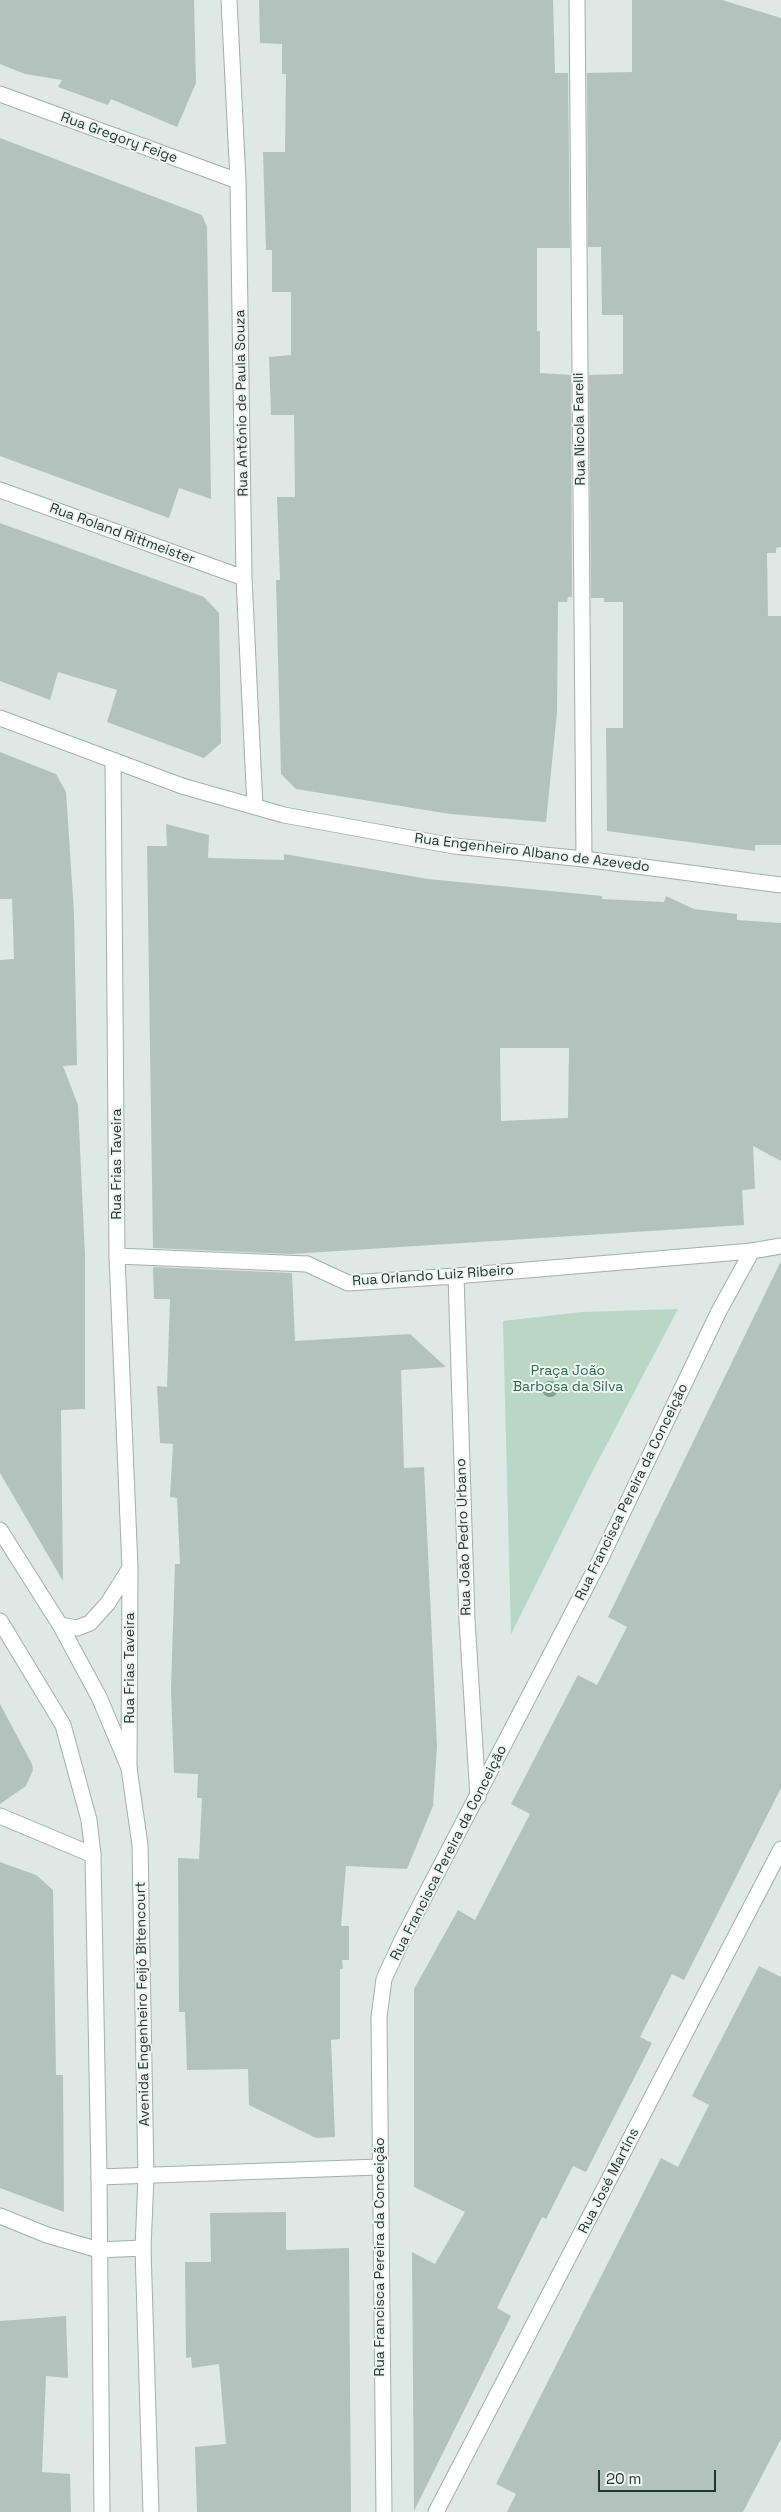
<!DOCTYPE html>
<meta charset="utf-8">
<style>
body{margin:0}
#map{position:relative;width:781px;height:2512px;overflow:hidden;background:#dee8e5;font-family:"Space Grotesk",sans-serif}
canvas{display:block}
.scale{position:absolute;left:598px;top:2470px;width:118px;height:22px;box-sizing:border-box;border:2px solid #213632;border-top:0;padding-left:6px;font-size:15px;line-height:18px;white-space:nowrap;color:#213632;-webkit-text-stroke:4px #eef5f2;paint-order:stroke}
</style>
<div id="map">
<canvas width="781" height="2512"></canvas>
<div class="scale">20 m</div>
</div>
<script>
const ctx = document.querySelector('canvas').getContext('2d');
ctx.lineJoin = 'round';
function paint(path, color) { ctx.fillStyle = color; ctx.fill(path, 'evenodd'); }
const toPath = rows => new Path2D(rows.map(r => 'M' + r).join(''));
function trace(path, color, width, dash) { ctx.strokeStyle = color; ctx.lineWidth = width; ctx.lineCap = dash ? 'butt' : 'round'; ctx.setLineDash(dash || []); ctx.stroke(path); }
function drawText(font, color, halo, rows, align = 'center') {
  ctx.font = font + ' "Space Grotesk",sans-serif'; ctx.lineWidth = 4; ctx.setLineDash([]); ctx.textBaseline = 'middle'; ctx.strokeStyle = halo; ctx.fillStyle = color; for (const [text, x, y, turn = 0] of rows) {
    ctx.save(); ctx.translate(x, y); ctx.rotate((+turn || 0) * Math.PI / 180); ctx.textAlign = isNaN(turn) ? turn : align; if (halo) ctx.strokeText(text, 0, 0); ctx.fillText(text, 0, 0); ctx.restore();
  }
}
paint(toPath([
 [678,1309,588,1480,511,1634,503,1321,582,1312]
]), '#b9d7c4');
paint(toPath([
 [0,0,194,0,196,83,177,127,111,99,108,105,58,87,62,80,25,74,0,64],
 [259,0,553,0,555,73,568,73,570,248,537,248,537,331,540,331,540,373,571,375,572,597,568,597,567,602,558,602,557,712,546,822,450,814,296,789,281,774,276,580,280,580,277,497,295,497,294,415,271,415,269,357,291,355,291,292,272,292,272,250,266,250,263,152,285,152,286,74,282,74,282,44,260,43],
 [632,0,722,0,781,18,781,547,776,548,776,553,767,553,768,616,781,616,781,845,755,845,755,851,607,831,606,728,623,728,623,602,604,602,604,598,591,598,589,375,623,374,623,315,602,315,601,247,588,247,587,73,632,72],
 [0,138,202,215,207,227,211,499,179,488,169,518,0,456],
 [0,523,204,597,219,613,221,743,204,758,107,722,117,690,58,672,50,700,0,681],
 [0,752,56,774,66,792,74,913,77,1065,63,1066,78,1105,85,1256,85,1409,61,1410,63,1581,0,1473,0,960,14,959,12,899,0,899],
 [166,824,209,835,208,858,284,860,284,854,428,879,602,896,602,899,664,902,666,896,694,909,737,914,737,920,781,923,781,1161,753,1146,755,1189,742,1190,744,1225,291,1254,153,1248,147,846,167,846],
 [500,1048,569,1048,568,1118,501,1121],
 [781,1261,781,1788,684,1980,672,1974,640,2037,652,2043,586,2172,573,2166,546,2219,542,2217,497,2308,511,2316,414,2511,412,2252,435,2264,465,2212,414,2187,414,1989,458,1910,475,1920,530,1814,511,1804,540,1748,578,1675,597,1685,627,1627,608,1617],
 [153,1267,292,1273,295,1341,410,1334,446,1367,401,1370,404,1468,424,1467,437,1746,433,1806,407,1869,346,1866,341,1926,349,1926,349,1960,342,1960,343,1969,340,1969,340,2039,331,2040,335,2137,316,2138,249,2105,248,2069,187,2070,185,2012,179,2012,178,1858,199,1859,202,1798,197,1798,198,1774,174,1773,171,1690,175,1564,180,1564,177,1498,170,1497,173,1444,160,1443,157,1386,167,1387,170,1299,154,1299],
 [0,1704,32,1764,33,1770,26,1786,0,1804],
 [0,1862,36,1875,53,1890,56,2075,63,2075,64,2212,0,2188],
 [759,1966,781,1977,781,2439,743,2512,507,2512,516,2494,496,2484,661,2158,678,2167,709,2105,692,2096],
 [286,2212,286,2250,349,2248,351,2512,197,2512,195,2447,226,2444,219,2364,192,2368,191,2357,186,2358,185,2262,211,2262,210,2213],
 [66,2316,68,2378,46,2376,42,2472,70,2474,71,2512,0,2512,0,2321]
]), '#b4c2be');
const lane = toPath([
 [117,1256,307,1264]
]);
const street = toPath([
 [229,0,238,181,244,578,255,807],
 [577,0,584,859],
 [0,94,238,181],
 [0,490,244,578],
 [0,718,182,786,284,815,454,846,584,859,781,885],
 [113,760,117,1256,130,1568,129,1768],
 [307,1264,348,1283,456,1276,752,1251],
 [456,1276,467,1620,478,1797],
 [60,1625,77,1628,90,1623,108,1603,130,1568],
 [0,1816,93,1855],
 [99,2177,379,2167],
 [0,2216,47,2235,99,2250,143,2248],
 [436,2512,781,1849]
]);
const secondary = toPath([
 [0,1530,60,1625,99,1697,129,1768,140,1845,146,2177,143,2248,151,2512],
 [0,1621,63,1725,89,1820,93,1855,99,2177,102,2512],
 [384,2512,379,2017,384,1979,402,1940,600,1560,719,1311,752,1251,781,1246]
]);
trace(lane, '#a2afac', 17);
trace(street, '#a2afac', 17);
trace(secondary, '#9eb2ad', 17);
trace(lane, '#fff', 15);
trace(street, '#fff', 15);
trace(secondary, '#fff', 15);
ctx.fillStyle = '#7ea291';
for (const [x, y] of [
 [550,1389]
]) { ctx.beginPath(); ctx.arc(x, y, 8, 0, 2 * Math.PI); ctx.fill(); }
drawText('14px', '#213632', '#eef5f2', [
 ["Rua Gregory Feige",119,138,20],
 ["Rua Antônio de Paula Souza",242,403,-91],
 ["Rua Nicola Farelli",580,429,-91],
 ["Rua Roland Rittmeister",122,534,20],
 ["Rua Engenheiro Albano de Azevedo",532,853,7],
 ["Rua Frias Taveira",117,1164,-90],
 ["Rua Orlando Luiz Ribeiro",433,1276,-4],
 ["Rua Francisca Pereira da Conceição",632,1492,-64],
 ["Rua João Pedro Urbano",464,1537,-92],
 ["Rua Frias Taveira",130,1668,-90],
 ["Rua Francisca Pereira da Conceição",449,1853,-63],
 ["Avenida Engenheiro Feijó Bitencourt",143,2004,-91],
 ["Rua José Martins",609,2181,-63],
 ["Rua Francisca Pereira da Conceição",380,2257,-90]
]);
drawText('14px', '#30684c', '#eef5f2', [
 ["Praça João",568,1371],
 ["Barbosa da Silva",568,1387]
]);
</script>
